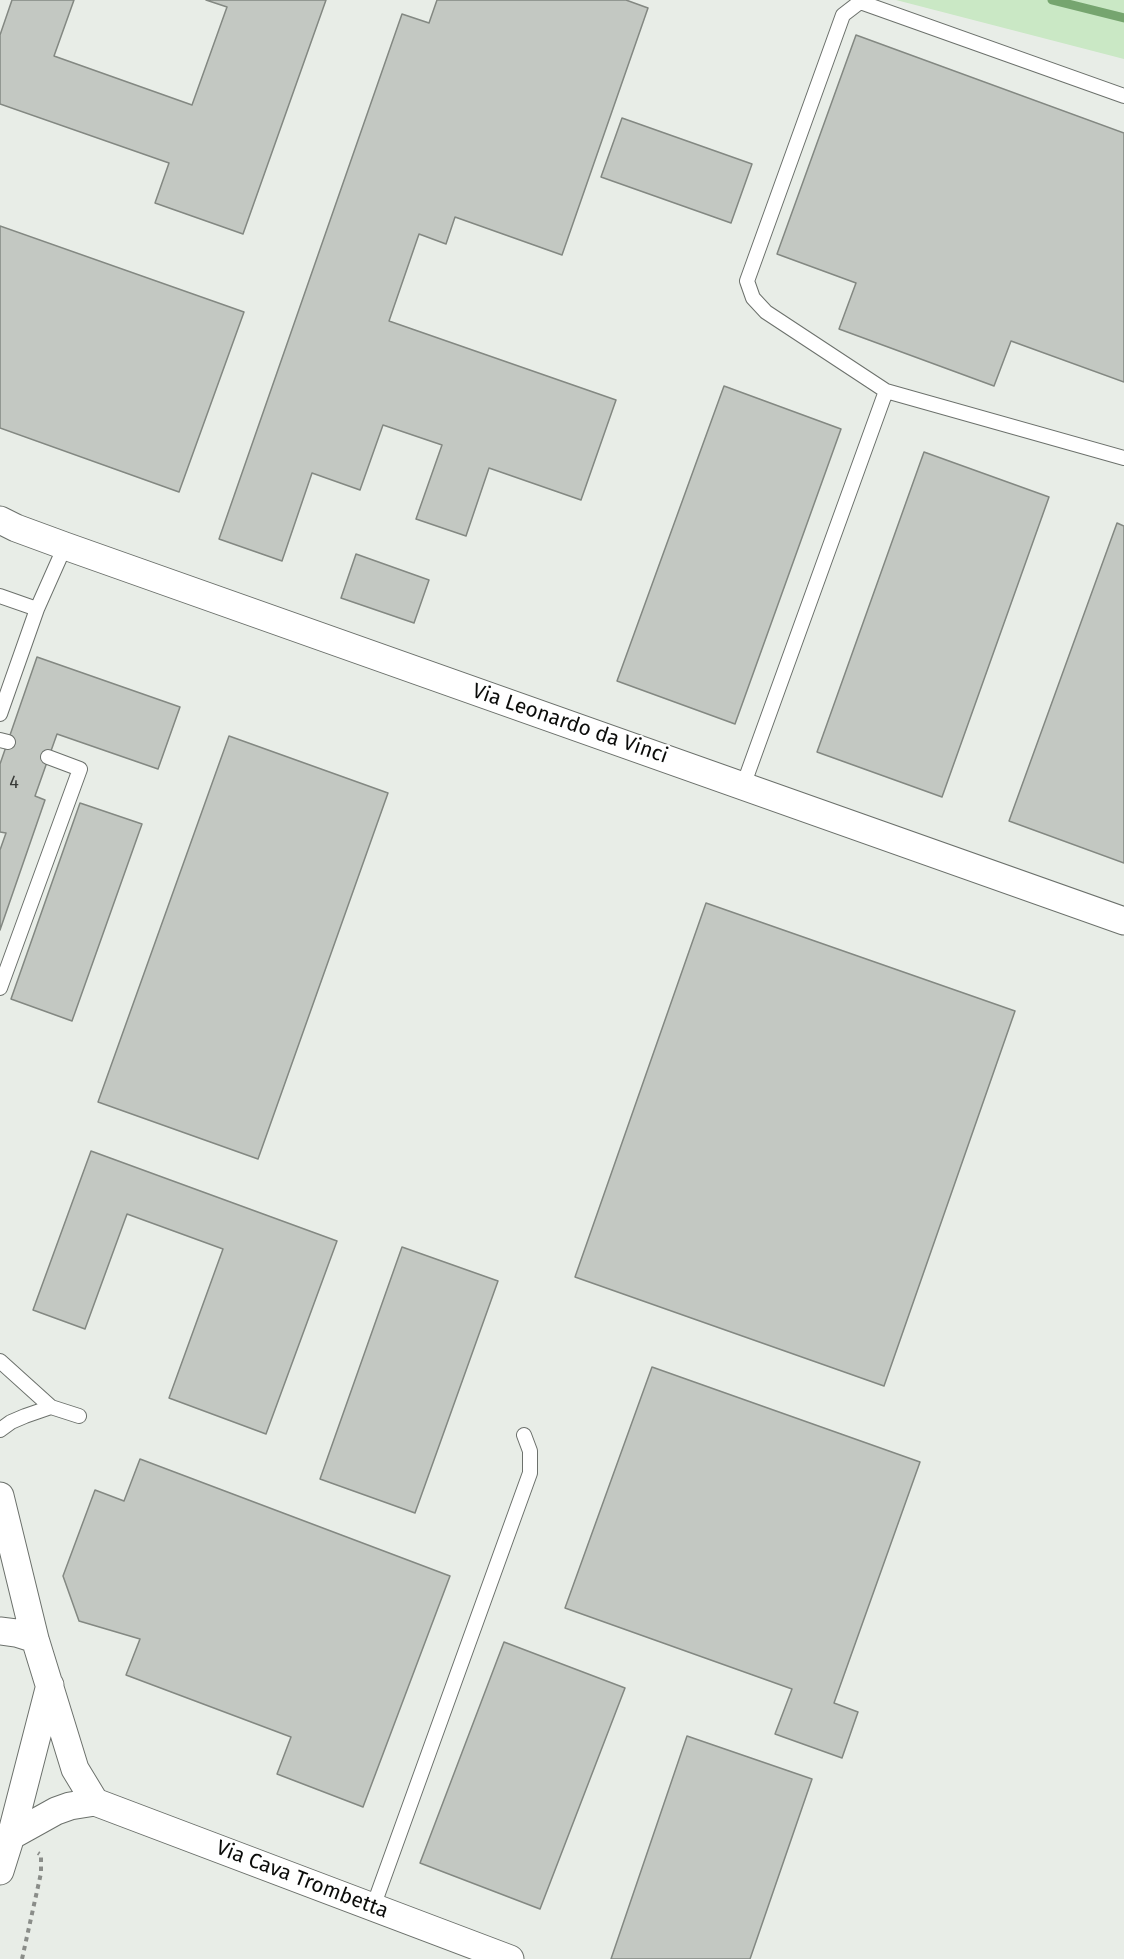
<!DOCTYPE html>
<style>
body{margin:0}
canvas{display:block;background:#e8ede7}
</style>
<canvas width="1124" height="1959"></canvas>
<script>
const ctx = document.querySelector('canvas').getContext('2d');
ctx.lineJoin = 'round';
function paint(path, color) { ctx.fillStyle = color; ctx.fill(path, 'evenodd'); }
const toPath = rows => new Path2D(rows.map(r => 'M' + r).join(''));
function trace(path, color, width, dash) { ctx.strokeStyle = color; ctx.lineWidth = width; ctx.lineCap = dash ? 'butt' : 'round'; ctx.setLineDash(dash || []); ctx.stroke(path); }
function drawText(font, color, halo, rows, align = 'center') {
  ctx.font = font + ' "Fira Sans",sans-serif'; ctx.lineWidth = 4.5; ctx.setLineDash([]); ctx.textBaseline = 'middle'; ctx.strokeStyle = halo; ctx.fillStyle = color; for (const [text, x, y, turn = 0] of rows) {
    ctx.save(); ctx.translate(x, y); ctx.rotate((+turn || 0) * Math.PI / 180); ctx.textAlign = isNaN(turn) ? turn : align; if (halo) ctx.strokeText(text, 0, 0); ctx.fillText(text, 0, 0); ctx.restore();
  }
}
paint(toPath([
 [896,0,1124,0,1124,59]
]), '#cae8c5');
trace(toPath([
 [1052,0,1124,18]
]), '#76a56f', 9);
const building = toPath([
 [12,0,74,0,54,56,192,105,227,7,206,0,326,0,243,234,155,203,169,163,0,104,0,35,12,0],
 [437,0,626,0,648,8,562,255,455,217,446,244,419,234,389,321,616,400,581,500,489,468,466,536,416,519,442,445,383,425,360,490,312,473,282,561,219,539,402,14,429,23,437,0],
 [856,35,1124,133,1124,382,1011,341,994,386,839,329,856,283,777,254,856,35],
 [622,118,752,164,731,223,601,177,622,118],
 [0,226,244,312,179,492,0,428,0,226],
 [724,386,841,429,735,724,617,681,724,386],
 [924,452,1049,497,942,797,817,752,924,452],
 [1117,523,1124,526,1124,863,1009,821,1117,523],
 [356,554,429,580,414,623,341,598,356,554],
 [37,657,180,707,158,769,57,734,35,796,45,800,0,930,0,850,6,833,0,832,0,764,37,657],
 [229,736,388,793,258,1159,98,1102,229,736],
 [80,803,142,824,72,1021,11,999,80,803],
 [706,903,1015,1011,884,1386,575,1277,706,903],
 [91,1151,337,1241,266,1434,169,1398,223,1249,127,1214,85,1329,33,1310,91,1151],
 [402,1247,498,1281,415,1513,320,1479,402,1247],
 [652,1367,920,1462,834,1703,858,1712,842,1758,775,1734,792,1689,565,1608,652,1367],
 [140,1459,450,1576,363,1807,277,1774,291,1737,126,1675,140,1639,79,1621,63,1576,95,1490,124,1501,140,1459],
 [504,1642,625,1688,540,1909,420,1863,504,1642],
 [687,1736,812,1779,750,1959,611,1959,687,1736]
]);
paint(building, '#c3c8c2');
trace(building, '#838882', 1.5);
const lane = toPath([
 [1124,96,860,2,843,15,747,281,753,298,766,312,886,391,1124,458],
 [0,596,37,609,0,714],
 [37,609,65,546],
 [0,740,8,742],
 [743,786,886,391],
 [0,988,80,769,48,757],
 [0,1361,51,1407,79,1416],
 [0,1430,11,1422,25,1416,51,1407],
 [373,1907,530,1473,530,1451,524,1435]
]);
const street = toPath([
 [0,520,16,528,65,546,1124,921],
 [0,1496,35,1639,75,1769,95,1802],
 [0,1631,16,1633,35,1639],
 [11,1836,56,1811,70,1806,95,1802,510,1959],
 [0,1871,11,1836,50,1685]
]);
trace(lane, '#6c716c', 16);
trace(street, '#6c716c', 29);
trace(toPath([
 [22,1959,41,1873,41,1855,38,1853]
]), '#8a8d89', 4, [4.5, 4.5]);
trace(lane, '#fff', 14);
trace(street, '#fff', 27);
drawText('18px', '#393b38', null, [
 ["4",14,783]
]);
drawText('21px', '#0b0c0a', '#fff', [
 ["Via Leonardo da Vinci",570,724,19],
 ["Via Cava Trombetta",302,1880,21]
]);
</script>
